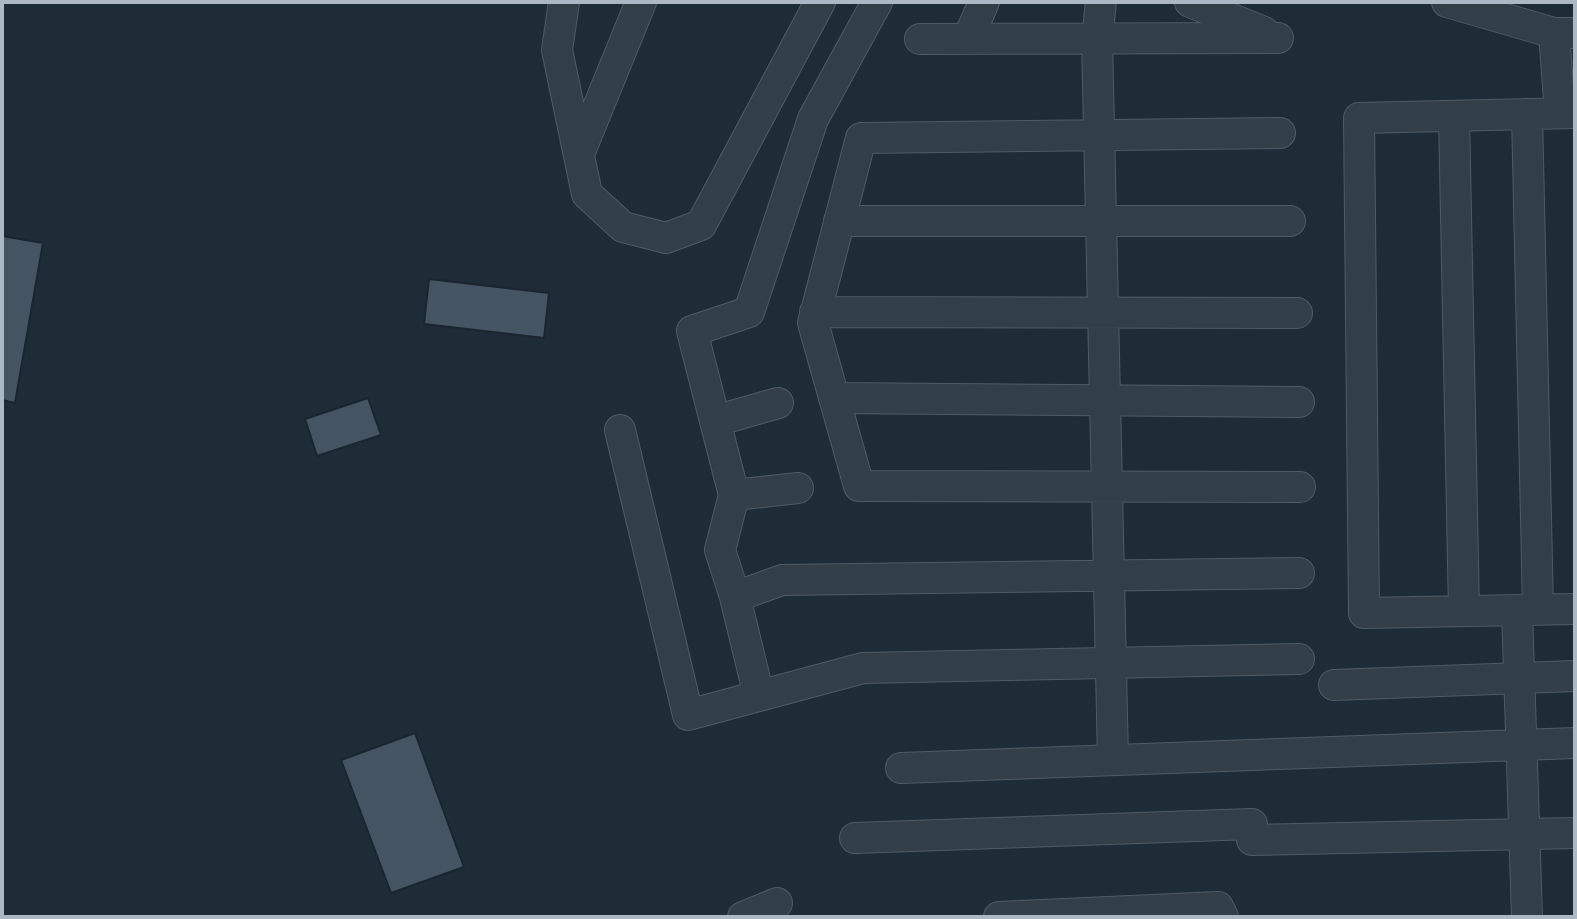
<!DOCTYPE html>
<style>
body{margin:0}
#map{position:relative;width:1577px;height:919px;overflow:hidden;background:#1e2c38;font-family:Mulish,sans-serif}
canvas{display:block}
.frame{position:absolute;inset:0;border:4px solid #acb9c5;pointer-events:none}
</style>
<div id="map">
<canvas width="1577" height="919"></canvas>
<div class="frame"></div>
</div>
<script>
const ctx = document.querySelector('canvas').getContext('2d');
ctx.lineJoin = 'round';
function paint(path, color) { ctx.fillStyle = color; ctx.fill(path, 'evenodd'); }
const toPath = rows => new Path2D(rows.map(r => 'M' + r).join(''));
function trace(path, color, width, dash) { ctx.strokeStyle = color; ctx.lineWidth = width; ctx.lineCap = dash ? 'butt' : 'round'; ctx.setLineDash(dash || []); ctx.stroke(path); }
const building = toPath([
 [2,236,43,243,15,403,2,400,2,236],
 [429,279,549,293,544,338,424,324,429,279],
 [368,398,381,435,317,456,305,419,368,398],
 [415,733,464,867,391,893,341,760,415,733]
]);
paint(building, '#445462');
trace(building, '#1a252e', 2);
const minor = toPath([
 [564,2,557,50,587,194,623,227,666,238,701,225,820,2],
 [1101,2,1097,39,1113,760],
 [1190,2,1264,32],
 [1447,2,1554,33,1575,33],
 [1554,33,1560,113],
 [920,39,1278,38],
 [968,39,984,2],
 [1575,113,1359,118,1364,613,1575,609],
 [1527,114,1538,609],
 [1454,116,1464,611],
 [1280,133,861,138,813,323,859,486,1300,487],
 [579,154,641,2],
 [839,221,1290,221],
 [815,312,1297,313],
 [834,398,1299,402],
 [715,421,778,403],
 [620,430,688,715,863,668,1299,659],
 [734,495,798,488],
 [735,597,782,580,1299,573],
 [1517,610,1527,917],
 [1334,685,1575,676],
 [759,696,735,597,720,550,734,495,692,331,749,312,813,119,877,2],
 [901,768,1575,743],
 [855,838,1252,824,1252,840,1575,833],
 [743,917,777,903],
 [999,917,1218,907,1223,917]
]);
trace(minor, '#4f5c66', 32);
trace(minor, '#323e48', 30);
</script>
